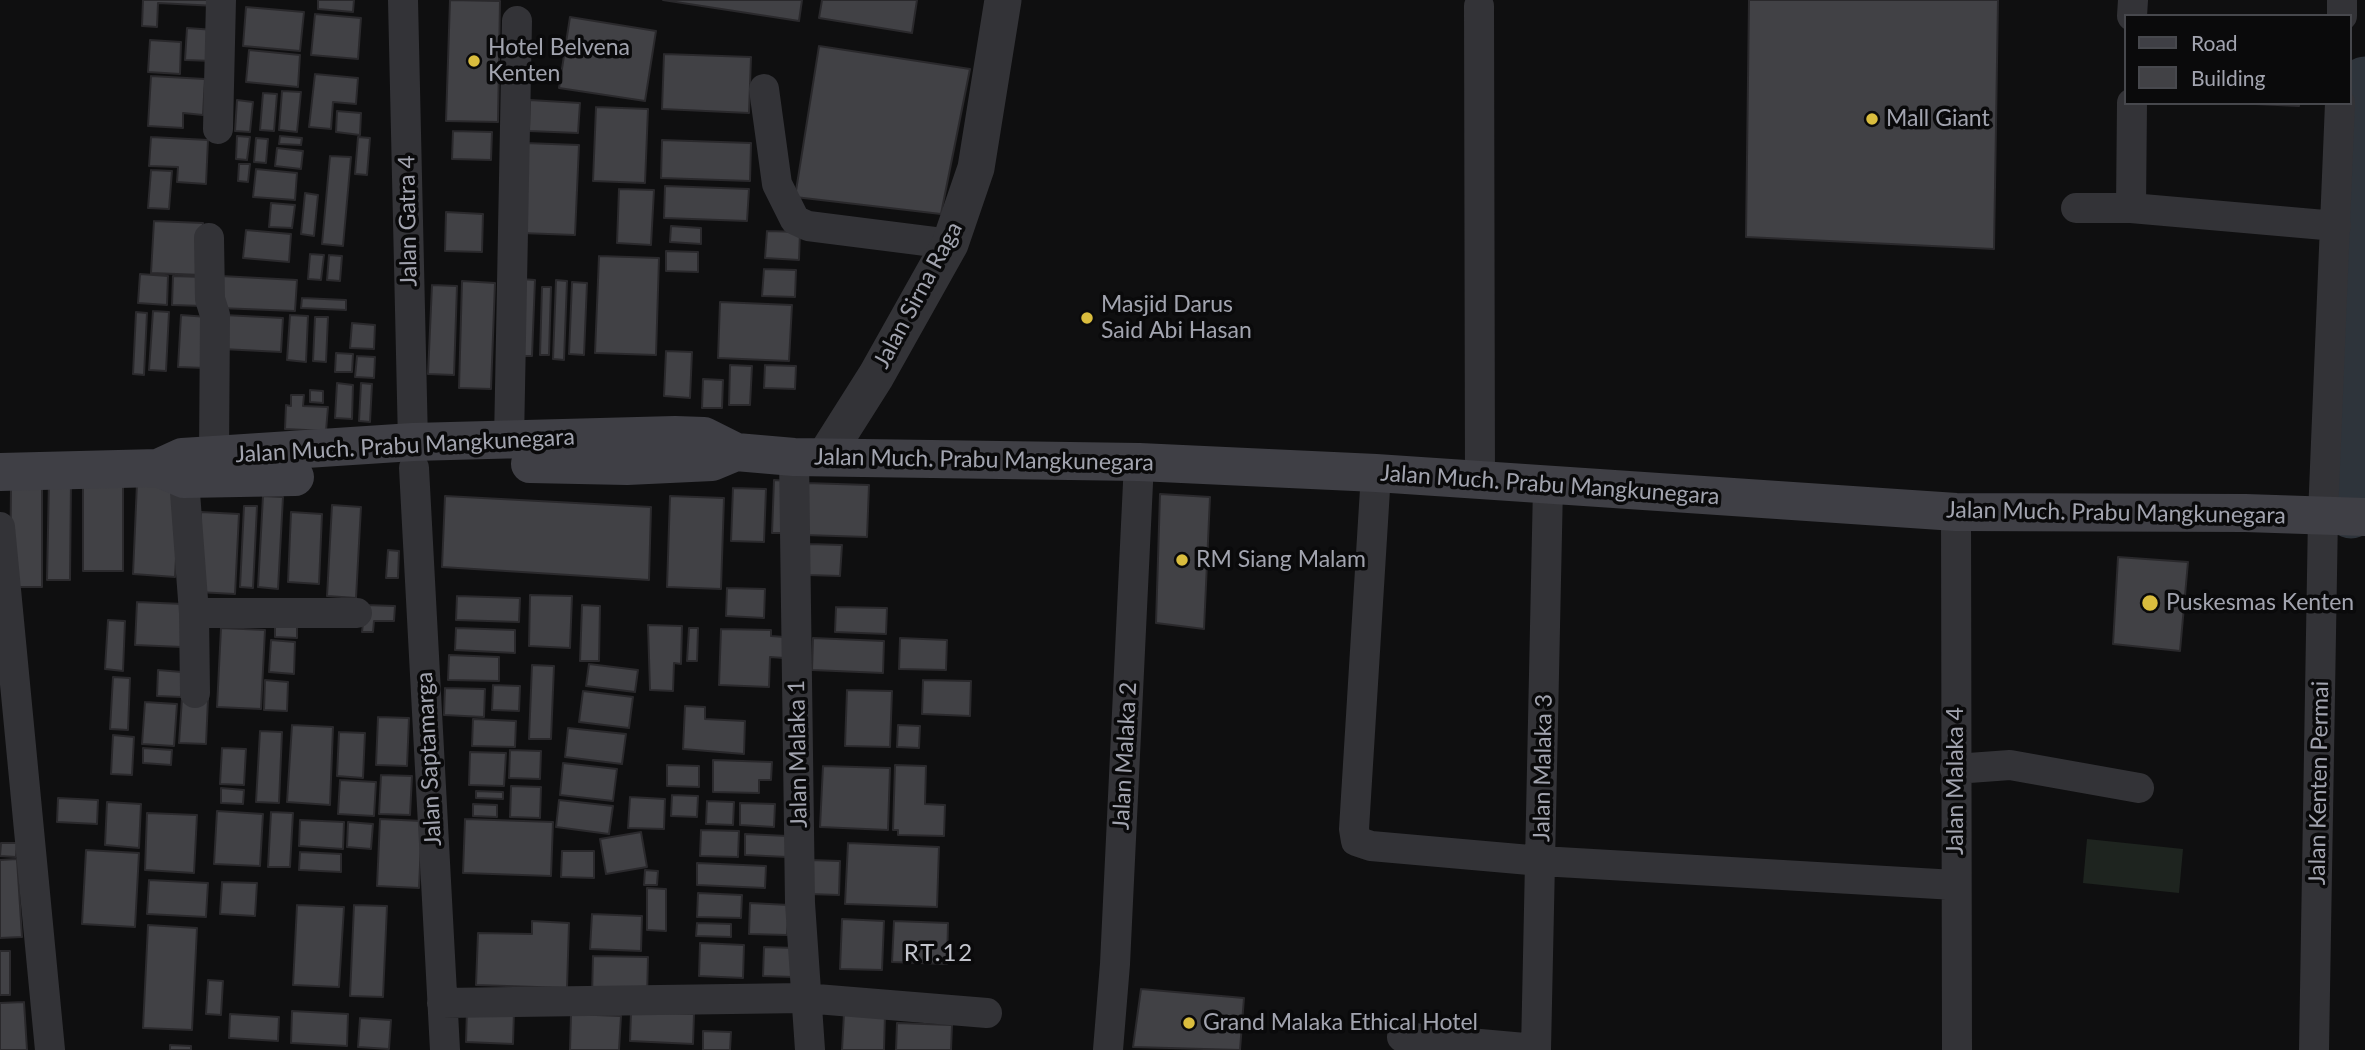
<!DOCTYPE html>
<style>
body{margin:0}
#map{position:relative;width:2365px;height:1050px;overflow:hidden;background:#0f0f10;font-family:Lato,sans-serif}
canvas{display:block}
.legend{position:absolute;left:2124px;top:14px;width:228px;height:91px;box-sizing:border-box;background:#0a0a0b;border:2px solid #47484d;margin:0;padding:9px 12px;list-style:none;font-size:21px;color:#a2a4af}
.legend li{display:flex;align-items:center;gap:14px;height:35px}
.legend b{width:35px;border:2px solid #47484d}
</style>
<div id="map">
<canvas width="2365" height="1050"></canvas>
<ul class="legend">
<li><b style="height:9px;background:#3f3f45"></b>Road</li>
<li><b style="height:19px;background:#414145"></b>Building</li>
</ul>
</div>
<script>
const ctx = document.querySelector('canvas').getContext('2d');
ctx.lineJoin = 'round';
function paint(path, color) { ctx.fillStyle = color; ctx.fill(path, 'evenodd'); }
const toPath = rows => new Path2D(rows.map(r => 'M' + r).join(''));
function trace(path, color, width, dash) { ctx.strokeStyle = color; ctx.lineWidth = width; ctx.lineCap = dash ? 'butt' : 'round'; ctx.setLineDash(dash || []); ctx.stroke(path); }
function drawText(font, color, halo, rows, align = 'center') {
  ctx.font = font + ' Lato,sans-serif'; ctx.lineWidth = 7; ctx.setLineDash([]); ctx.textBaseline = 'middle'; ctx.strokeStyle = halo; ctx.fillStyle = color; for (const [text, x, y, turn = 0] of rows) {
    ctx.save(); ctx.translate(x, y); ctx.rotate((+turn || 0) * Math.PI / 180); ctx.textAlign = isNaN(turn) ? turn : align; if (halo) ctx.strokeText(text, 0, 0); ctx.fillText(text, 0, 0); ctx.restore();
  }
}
paint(toPath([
 [2087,839,2183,849,2179,893,2083,883]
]), '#1e241f');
trace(toPath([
 [2351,513,2351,452,2365,82]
]), '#2e343b', 51);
const building = toPath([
 [143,0,216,0,216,6,158,3,157,27,142,26,143,0],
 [318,0,354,0,353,12,318,9,318,0],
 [450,0,500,1,498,122,446,121,450,0],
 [663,0,802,0,799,21,663,0],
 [822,0,917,0,912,33,819,18,822,0],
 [1749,0,1998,0,1994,249,1746,237,1749,0],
 [246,7,304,12,300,51,243,46,246,7],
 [315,14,361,18,358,59,311,55,315,14],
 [570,17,656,31,645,101,559,88,570,17],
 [187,28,215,30,213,61,185,60,187,28],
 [150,40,181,42,180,74,148,72,150,40],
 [819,46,970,69,941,214,795,197,819,46],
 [249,50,300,55,298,87,246,82,249,50],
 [664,54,751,57,749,113,662,109,664,54],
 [315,74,358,78,356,104,333,102,331,129,309,127,315,74],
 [151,76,205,79,203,115,183,113,183,128,148,126,151,76],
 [282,91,301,92,297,132,279,130,282,91],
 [263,93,277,94,274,131,260,130,263,93],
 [237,100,253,102,250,132,235,131,237,100],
 [530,100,580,103,578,133,529,131,530,100],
 [2233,103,2299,103,2299,106,2233,103],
 [596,107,648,109,645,183,593,181,596,107],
 [337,111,361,113,360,135,336,132,337,111],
 [453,131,492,132,491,160,452,159,453,131],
 [237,136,250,137,247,160,236,159,237,136],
 [280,136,302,138,301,145,279,144,280,136],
 [151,137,208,140,206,184,177,182,178,167,149,166,151,137],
 [358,137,370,138,367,175,355,174,358,137],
 [256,138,268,139,266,163,254,162,256,138],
 [662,140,751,143,750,181,661,178,662,140],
 [525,143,579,145,575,235,521,233,525,143],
 [277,148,303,151,301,169,275,166,277,148],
 [330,156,351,157,343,246,322,244,330,156],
 [239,164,250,164,248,182,238,181,239,164],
 [256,169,297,173,295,200,253,197,256,169],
 [151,170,172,171,169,209,148,208,151,170],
 [665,186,749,189,747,221,664,218,665,186],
 [619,189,654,190,651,245,617,243,619,189],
 [305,193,318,195,314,236,301,234,305,193],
 [271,203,295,205,292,228,269,227,271,203],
 [446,212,483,214,482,252,445,251,446,212],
 [154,221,203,223,201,275,151,273,154,221],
 [671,226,701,228,701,244,670,242,671,226],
 [246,230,291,234,289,262,243,258,246,230],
 [767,231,800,232,799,260,765,258,767,231],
 [666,251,698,252,698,272,666,271,666,251],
 [310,254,324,255,321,280,308,279,310,254],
 [329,255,342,256,340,281,327,280,329,255],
 [599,256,659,258,656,355,595,353,599,256],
 [764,269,796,270,795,297,762,296,764,269],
 [140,274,168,276,167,305,138,303,140,274],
 [173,276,204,277,203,306,172,305,173,276],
 [221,276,297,280,295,311,219,308,221,276],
 [521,279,535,280,532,356,518,356,521,279],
 [556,280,567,281,564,360,553,359,556,280],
 [462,281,495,283,491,389,459,388,462,281],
 [572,282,587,283,584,355,569,354,572,282],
 [432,285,457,286,454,375,428,374,432,285],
 [542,287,551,287,549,355,540,355,542,287],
 [302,298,346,300,346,310,301,308,302,298],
 [720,302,792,305,789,361,718,358,720,302],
 [153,311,169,312,166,371,149,370,153,311],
 [136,312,147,313,144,375,133,374,136,312],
 [181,315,208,317,205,368,178,367,181,315],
 [224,315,283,318,281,352,222,349,224,315],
 [290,315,308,316,306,362,287,360,290,315],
 [315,317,328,317,326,362,313,361,315,317],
 [352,323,375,325,374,349,350,348,352,323],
 [666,351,692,352,690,398,664,396,666,351],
 [336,353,353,354,352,372,335,372,336,353],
 [357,356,375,357,374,378,355,377,357,356],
 [730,365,752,366,750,405,729,405,730,365],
 [765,365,796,366,795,389,764,388,765,365],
 [703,379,723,380,722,408,702,408,703,379],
 [337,383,353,385,352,419,335,418,337,383],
 [361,383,372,384,370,422,359,421,361,383],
 [310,390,323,391,323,403,310,402,310,390],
 [291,395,304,395,303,406,328,407,326,431,285,429,286,405,291,406,291,395],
 [83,477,123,477,123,571,83,571,83,477],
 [49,479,71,479,70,580,47,580,49,479],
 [774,480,788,481,786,533,772,533,774,480],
 [137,483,180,485,175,577,133,574,137,483],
 [806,483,869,485,867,537,804,535,806,483],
 [11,485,42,485,42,587,10,587,11,485],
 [733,488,766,489,764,542,731,541,733,488],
 [1160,494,1210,497,1204,629,1156,623,1160,494],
 [263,496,283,497,278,589,258,587,263,496],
 [445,496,651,507,649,580,442,567,445,496],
 [670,496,724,498,721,589,667,587,670,496],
 [332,505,361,507,356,598,327,596,332,505],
 [244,506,257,506,253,588,240,587,244,506],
 [201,512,239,514,235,594,197,592,201,512],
 [291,512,322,514,319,584,288,582,291,512],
 [809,544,842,545,840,576,808,575,809,544],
 [388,550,399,551,398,578,386,578,388,550],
 [2118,557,2188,562,2180,651,2113,644,2118,557],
 [727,588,765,589,764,618,726,616,727,588],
 [530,595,572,596,570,648,529,646,530,595],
 [457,596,520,598,519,622,456,620,457,596],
 [137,602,184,604,182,647,135,645,137,602],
 [365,605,395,606,394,621,374,621,373,632,362,632,365,605],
 [582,605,600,606,599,661,580,661,582,605],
 [836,607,887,608,886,634,835,632,836,607],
 [108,620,125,621,123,671,105,669,108,620],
 [275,622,297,623,297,638,275,637,275,622],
 [648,625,682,626,681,664,674,663,673,691,650,690,648,625],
 [221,628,265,630,261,709,217,707,221,628],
 [456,628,515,630,515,653,455,650,456,628],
 [689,628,698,628,697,661,687,661,689,628],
 [721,629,771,630,771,636,785,637,784,658,770,657,769,687,719,685,721,629],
 [813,638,884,641,883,673,812,670,813,638],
 [900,638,947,640,946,670,899,669,900,638],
 [271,640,295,642,294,674,269,672,271,640],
 [449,655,499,657,499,681,448,680,449,655],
 [589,664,638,670,635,692,586,686,589,664],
 [532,665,554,666,551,739,529,739,532,665],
 [158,670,182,672,181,697,157,696,158,670],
 [113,677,130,678,128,730,110,729,113,677],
 [265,680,288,682,287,711,264,710,265,680],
 [923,680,971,681,970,716,922,714,923,680],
 [493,685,520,686,519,711,492,710,493,685],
 [445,688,485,689,484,717,444,715,445,688],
 [847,690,892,691,890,747,845,746,847,690],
 [583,691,633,697,629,728,579,722,583,691],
 [182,698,208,699,206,744,179,743,182,698],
 [145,702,177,704,174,746,142,744,145,702],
 [685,706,705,707,705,719,745,721,744,754,683,749,685,706],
 [378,717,409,718,407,766,376,765,378,717],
 [473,719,516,721,515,747,472,746,473,719],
 [292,725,333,727,330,805,287,802,292,725],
 [898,725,920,726,919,748,897,747,898,725],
 [568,728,626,734,622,764,565,757,568,728],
 [260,731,282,732,279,803,256,802,260,731],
 [339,732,365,733,363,778,337,776,339,732],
 [113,735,134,737,132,775,111,774,113,735],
 [143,748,172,750,171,765,143,763,143,748],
 [222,748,246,749,244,785,220,784,222,748],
 [510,750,541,751,540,779,509,778,510,750],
 [470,752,506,753,504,786,469,785,470,752],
 [713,760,772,762,771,780,759,780,759,793,713,792,713,760],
 [563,763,617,769,613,801,560,795,563,763],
 [667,765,699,766,699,787,667,786,667,765],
 [895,765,926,766,925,804,945,805,944,836,898,835,898,830,893,830,895,765],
 [823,766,890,768,888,830,820,827,823,766],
 [381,775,412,776,410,815,379,814,381,775],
 [340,780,376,782,374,816,338,814,340,780],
 [511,786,541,787,540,818,510,817,511,786],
 [221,788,244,790,243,804,221,803,221,788],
 [476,791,503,792,503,799,476,798,476,791],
 [672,795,698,796,697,817,671,816,672,795],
 [630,797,665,799,664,829,628,828,630,797],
 [58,798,98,800,97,824,57,822,58,798],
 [559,800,613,806,609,834,556,827,559,800],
 [707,801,734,802,733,825,706,824,707,801],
 [107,802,141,804,139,848,105,845,107,802],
 [740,803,775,804,774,827,740,825,740,803],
 [473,804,497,805,497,817,473,816,473,804],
 [217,811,263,814,260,866,214,864,217,811],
 [271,812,293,813,290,867,268,867,271,812],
 [147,813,197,815,194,873,145,870,147,813],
 [380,819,422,821,419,888,377,886,380,819],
 [465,819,553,822,551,876,463,873,465,819],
 [300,820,344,822,343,849,299,846,300,820],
 [348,822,373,824,371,849,347,847,348,822],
 [701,830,739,831,738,857,700,856,701,830],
 [641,832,647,867,606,874,600,839,641,832],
 [745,834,788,836,787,857,745,855,745,834],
 [1,843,17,843,16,857,0,856,1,843],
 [848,843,939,847,937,907,845,904,848,843],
 [86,850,139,853,135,927,82,924,86,850],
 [562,851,594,851,594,878,561,877,562,851],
 [300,852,341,854,341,872,299,870,300,852],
 [17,859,22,937,0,938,0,860,17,859],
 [810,860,840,861,839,895,809,894,810,860],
 [697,863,766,866,765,888,697,885,697,863],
 [645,870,658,871,657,885,644,885,645,870],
 [149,880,208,883,206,917,147,914,149,880],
 [222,882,257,883,255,916,220,914,222,882],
 [647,888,666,889,666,931,647,930,647,888],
 [698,893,742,895,741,918,697,917,698,893],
 [750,903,789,905,787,935,749,934,750,903],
 [297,905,344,907,339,987,293,985,297,905],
 [354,905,387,906,383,997,350,996,354,905],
 [592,914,642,916,641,951,590,949,592,914],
 [842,919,884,921,882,970,840,969,842,919],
 [532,921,569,923,567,988,476,985,478,933,532,934,532,921],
 [894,921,948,923,947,964,892,962,894,921],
 [697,923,731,924,731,937,696,936,697,923],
 [148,925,197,928,192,1030,143,1028,148,925],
 [700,943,744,945,743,978,699,976,700,943],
 [764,947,795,948,793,977,763,976,764,947],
 [0,951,10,951,10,995,0,995,0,951],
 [593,956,648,957,647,998,592,996,593,956],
 [208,980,223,981,221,1015,206,1014,208,980],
 [1141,989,1244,998,1240,1050,1133,1047,1141,989],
 [24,1002,27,1050,0,1050,0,1003,24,1002],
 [467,1009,514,1010,513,1044,466,1042,467,1009],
 [292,1011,348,1014,347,1046,291,1043,292,1011],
 [631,1012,694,1014,693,1044,630,1041,631,1012],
 [844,1013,885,1014,884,1050,842,1050,844,1013],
 [230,1014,279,1017,278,1041,229,1038,230,1014],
 [571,1014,621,1016,619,1050,570,1050,571,1014],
 [360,1018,391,1020,389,1049,358,1047,360,1018],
 [897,1023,952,1025,951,1050,896,1050,897,1023],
 [703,1031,731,1032,730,1050,703,1050,703,1031],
 [170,1045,191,1046,191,1050,170,1050,170,1045]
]);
paint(building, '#414145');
trace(building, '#2a292c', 2);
trace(toPath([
 [403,0,413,442],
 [1479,6,1480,482],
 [2132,16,2133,0],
 [2342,16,2342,0],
 [764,89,777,184,795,220,808,226,950,244],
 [218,129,221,0],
 [2076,208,2131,208,2336,226],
 [2131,208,2132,103],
 [209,238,210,299,215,315,214,455],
 [509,441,517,21],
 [794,457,800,903,810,1050],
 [414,468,445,1050],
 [1376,473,1354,829,1356,841,1371,846,1541,861,1955,885],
 [184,479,194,613,195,693],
 [1956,512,1957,1050],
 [0,527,50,1050],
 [194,613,357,613],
 [1955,769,2010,765,2139,788],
 [442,1003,804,998,987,1013],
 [1402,1037,1536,1049],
 [1108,1050,1115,964,1139,462],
 [1536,1050,1548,486],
 [2314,1050,2323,515,2340,103]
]), '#333337', 30);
trace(toPath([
 [826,455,876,376,950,244,976,168,1003,0]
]), '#333337', 37);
trace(toPath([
 [530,464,627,466,712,462,736,452],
 [158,468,182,457,214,455,413,442,675,435,704,436,736,452,794,457,1139,462,1376,473,1956,512,2245,513,2365,517],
 [0,472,158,468,184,479,295,477]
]), '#3f3f45', 38);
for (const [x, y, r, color] of [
 [474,61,7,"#dabd3e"],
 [1872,119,7,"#dabd3e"],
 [1087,318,7,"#dabd3e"],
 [1182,560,7,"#dabd3e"],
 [2150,603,9,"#dabd3e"],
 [1189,1023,7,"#dabd3e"]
]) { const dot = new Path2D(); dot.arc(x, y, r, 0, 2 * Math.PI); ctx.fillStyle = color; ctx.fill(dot); trace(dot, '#0a0a0b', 2.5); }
drawText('23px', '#a2a4af', '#0a0a0b', [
 ["Hotel Belvena",488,48],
 ["Kenten",488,74],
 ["Mall Giant",1886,119],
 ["Masjid Darus",1101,305],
 ["Said Abi Hasan",1101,331],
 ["RM Siang Malam",1196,560],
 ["Puskesmas Kenten",2166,603],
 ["Grand Malaka Ethical Hotel",1203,1023]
], 'left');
drawText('23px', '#a2a4af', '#0a0a0b', [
 ["Jalan Gatra 4",408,221,-91],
 ["Jalan Sirna Raga",918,295,-62],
 ["Jalan Much. Prabu Mangkunegara",405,446,-3],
 ["Jalan Much. Prabu Mangkunegara",984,460,1],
 ["Jalan Much. Prabu Mangkunegara",1550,485,4],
 ["Jalan Much. Prabu Mangkunegara",2116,513,1],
 ["Jalan Malaka 1",798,754,-91],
 ["Jalan Malaka 2",1125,756,-87],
 ["Jalan Saptamarga",429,759,-93],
 ["Jalan Malaka 3",1543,768,-89],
 ["Jalan Malaka 4",1956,781,-90],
 ["Jalan Kenten Permai",2319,783,-89]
]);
ctx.letterSpacing = '2px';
drawText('24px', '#c2c4cc', '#0a0a0b', [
 ["RT.12",939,953]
]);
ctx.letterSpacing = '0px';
</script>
